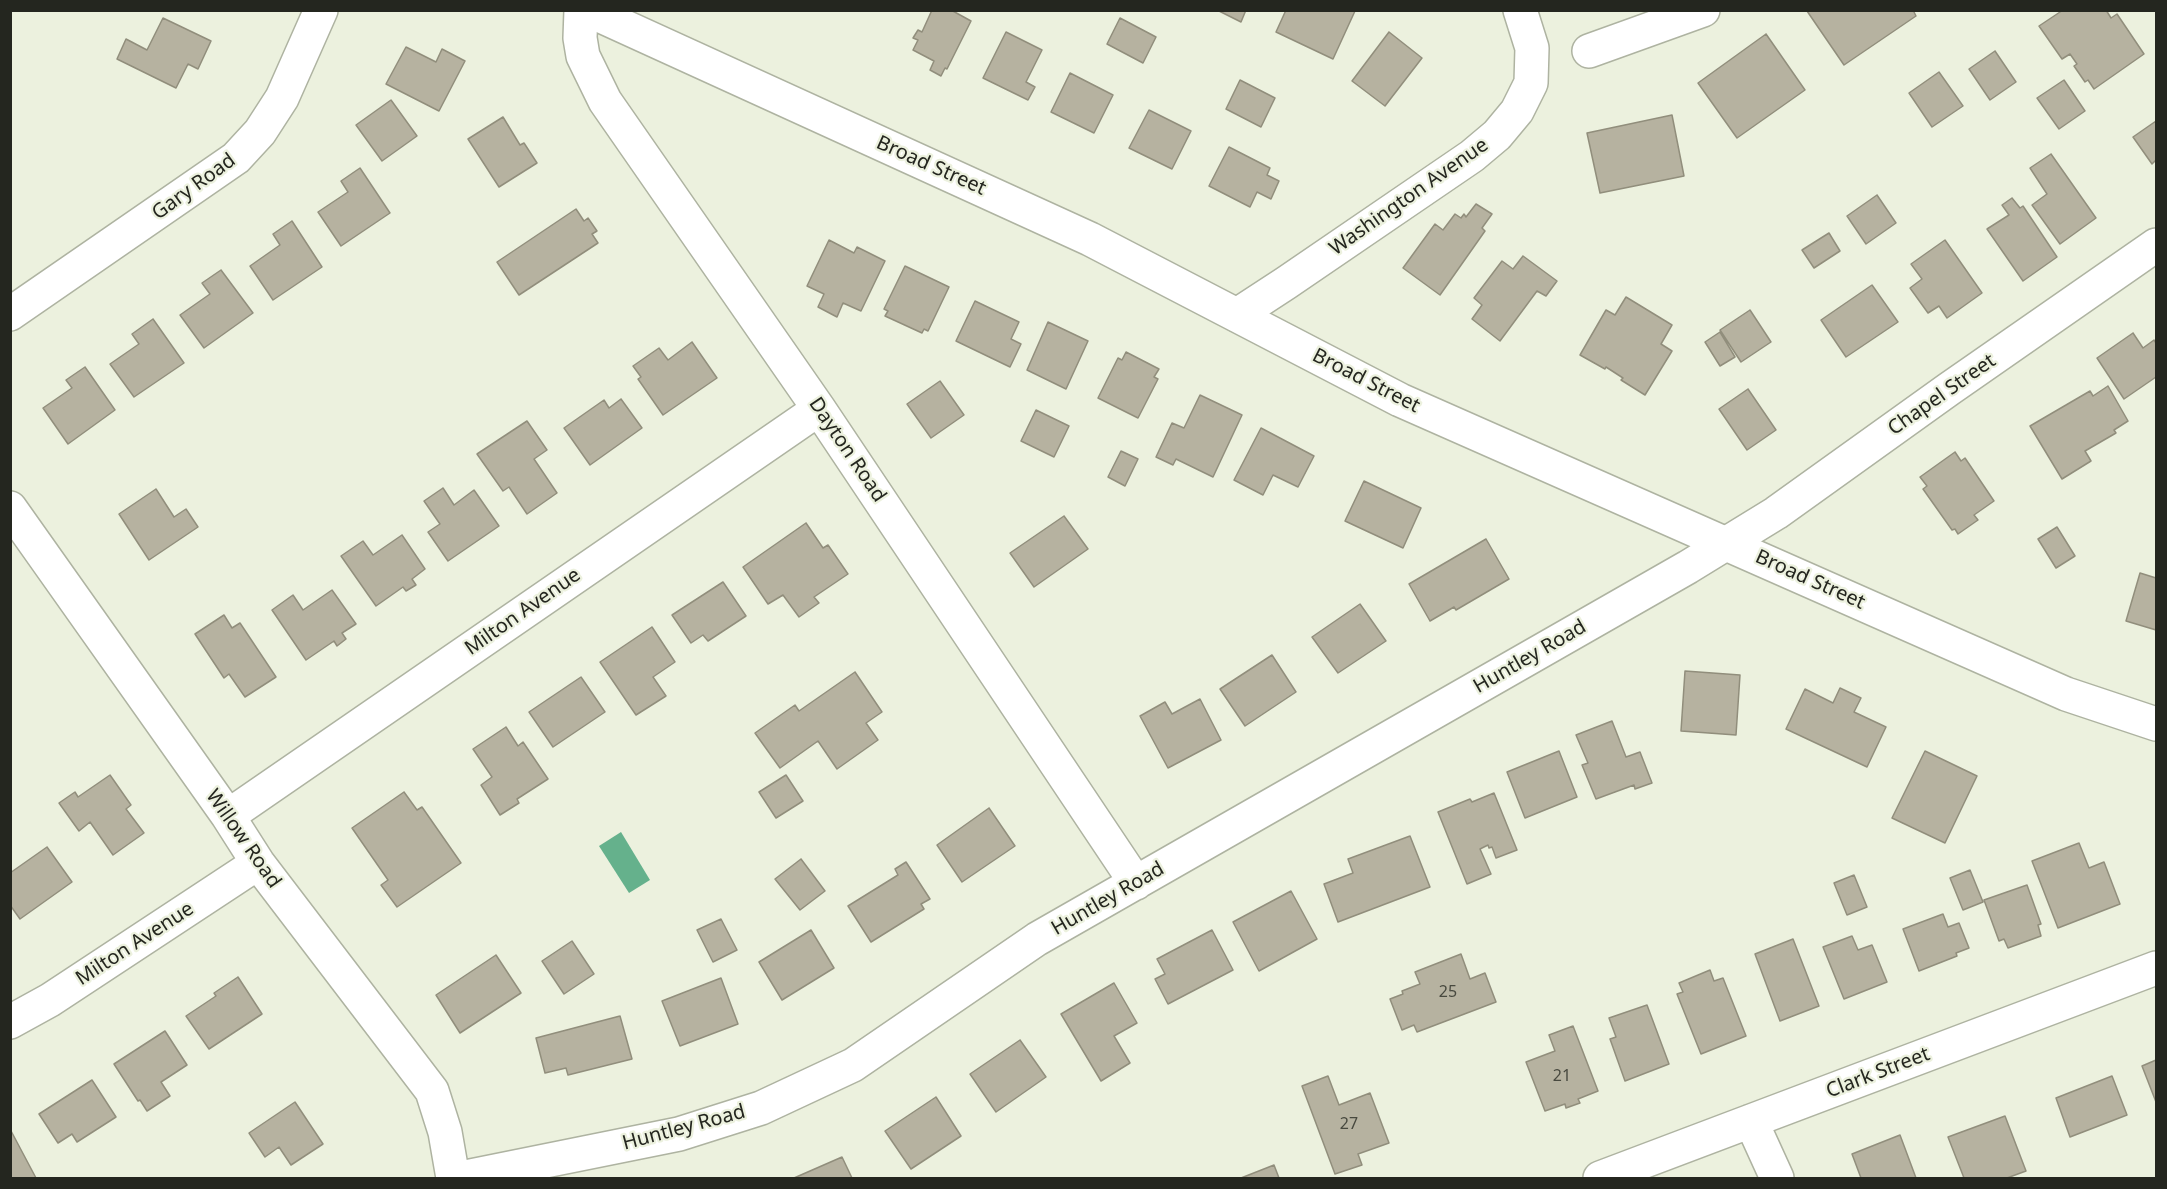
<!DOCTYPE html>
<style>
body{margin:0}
#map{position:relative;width:2167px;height:1189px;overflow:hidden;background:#ecf1de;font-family:"Noto Sans",sans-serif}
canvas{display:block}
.frame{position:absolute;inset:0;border:12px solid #24261f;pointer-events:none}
</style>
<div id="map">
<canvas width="2167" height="1189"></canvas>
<div class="frame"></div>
</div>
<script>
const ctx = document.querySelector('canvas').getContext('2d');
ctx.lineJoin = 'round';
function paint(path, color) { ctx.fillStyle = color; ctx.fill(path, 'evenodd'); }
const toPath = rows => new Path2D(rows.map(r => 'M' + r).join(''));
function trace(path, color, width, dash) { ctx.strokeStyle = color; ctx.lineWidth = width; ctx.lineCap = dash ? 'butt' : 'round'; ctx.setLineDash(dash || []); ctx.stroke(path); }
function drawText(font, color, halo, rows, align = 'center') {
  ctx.font = font + ' "Noto Sans",sans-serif'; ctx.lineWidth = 4.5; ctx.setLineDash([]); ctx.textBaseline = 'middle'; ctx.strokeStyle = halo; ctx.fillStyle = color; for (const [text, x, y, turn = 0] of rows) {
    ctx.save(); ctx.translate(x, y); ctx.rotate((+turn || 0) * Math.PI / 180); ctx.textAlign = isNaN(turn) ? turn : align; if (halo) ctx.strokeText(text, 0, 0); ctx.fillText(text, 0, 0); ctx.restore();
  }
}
paint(toPath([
 [621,832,650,880,629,893,599,846]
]), '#65b18c');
const building = toPath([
 [932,10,951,10,971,21,947,69,945,68,941,76,930,70,934,61,913,50,918,40,913,38,918,30,922,32,932,10],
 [1217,10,1246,10,1241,22,1217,10],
 [1286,10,1353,10,1355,11,1333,59,1276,32,1286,10],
 [1913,10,1916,16,1844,65,1807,11,1913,10],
 [2063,10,2106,10,2111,18,2117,14,2144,54,2094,89,2088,80,2085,82,2074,66,2077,64,2070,54,2062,59,2039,26,2063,10],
 [163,18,211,41,198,69,188,64,176,88,117,59,126,39,147,50,163,18],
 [1120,18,1156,37,1143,63,1107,44,1120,18],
 [1006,32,1042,50,1026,82,1035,87,1028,100,983,78,1006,32],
 [1389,32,1422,58,1385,106,1352,81,1389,32],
 [1766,34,1805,90,1737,138,1698,83,1766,34],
 [406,47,436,62,442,49,465,61,439,111,386,84,406,47],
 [1995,51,2016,82,1990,100,1969,69,1995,51],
 [1939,72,1963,106,1932,127,1909,93,1939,72],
 [1070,73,1113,95,1094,133,1051,112,1070,73],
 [1240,80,1275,98,1261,127,1226,109,1240,80],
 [2064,80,2085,111,2059,129,2037,98,2064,80],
 [391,100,417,136,382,161,356,125,391,100],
 [1149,110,1191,131,1172,169,1129,148,1149,110],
 [1672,115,1684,176,1600,193,1587,133,1672,115],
 [503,117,520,145,524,143,537,163,499,187,468,139,503,117],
 [2156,121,2156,160,2152,164,2133,137,2156,121],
 [1229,147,1270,168,1267,175,1279,181,1271,199,1257,192,1250,207,1209,186,1229,147],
 [2051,154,2096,218,2060,244,2032,205,2047,194,2030,168,2051,154],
 [360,168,390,213,341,246,318,212,348,192,341,181,360,168],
 [1877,195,1896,223,1866,244,1847,216,1877,195],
 [2012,198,2020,208,2023,206,2057,257,2023,281,1987,229,2009,215,2002,205,2012,198],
 [1476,204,1492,214,1482,228,1485,231,1440,295,1403,268,1435,224,1443,230,1455,214,1461,218,1464,214,1466,217,1476,204],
 [576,209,584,221,588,218,597,231,592,234,598,243,519,295,497,262,576,209],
 [292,221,322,267,273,300,250,266,280,245,273,234,292,221],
 [1829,233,1840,251,1814,268,1802,250,1829,233],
 [829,240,854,253,857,247,885,261,861,311,843,303,837,317,818,307,824,294,807,286,829,240],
 [1945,240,1982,293,1947,318,1939,306,1928,313,1910,288,1922,279,1911,264,1945,240],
 [1523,256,1557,281,1546,296,1537,291,1500,341,1472,319,1482,305,1474,298,1502,261,1513,269,1523,256],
 [905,266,949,287,928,331,924,329,922,333,885,316,888,311,884,309,905,266],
 [221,270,253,313,204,348,180,315,210,294,202,283,221,270],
 [1872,285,1898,322,1846,357,1821,320,1872,285],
 [1626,297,1672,325,1661,344,1672,351,1645,395,1621,380,1623,378,1606,367,1605,369,1580,355,1606,310,1615,315,1626,297],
 [975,301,1019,322,1011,339,1021,344,1010,367,956,341,975,301],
 [1750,310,1771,342,1741,362,1720,330,1750,310],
 [153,319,184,363,134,397,110,364,139,344,132,334,153,319],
 [1048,322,1088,341,1066,389,1027,370,1048,322],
 [1720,332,1735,357,1720,366,1705,342,1720,332],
 [2133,333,2143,348,2154,340,2156,343,2156,377,2124,399,2097,358,2133,333],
 [692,342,717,378,663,415,638,379,641,377,633,366,659,348,668,360,692,342],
 [1126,352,1159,369,1154,377,1158,379,1138,418,1098,398,1118,358,1122,360,1126,352],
 [85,367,115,410,68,444,43,408,72,388,66,380,85,367],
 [940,381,964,415,931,438,907,404,940,381],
 [2108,386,2128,421,2114,430,2116,433,2085,451,2091,461,2062,479,2030,426,2090,391,2093,396,2108,386],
 [1748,389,1776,430,1747,450,1719,409,1748,389],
 [1200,395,1242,415,1213,477,1176,459,1173,465,1156,457,1172,423,1184,428,1200,395],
 [621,399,642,428,590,465,564,428,604,400,609,408,621,399],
 [1036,410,1069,426,1054,457,1021,441,1036,410],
 [527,421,547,450,534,459,557,493,527,514,509,487,503,491,477,454,527,421],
 [1261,428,1314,456,1298,487,1273,475,1263,495,1234,480,1261,428],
 [1121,451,1138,459,1125,486,1108,477,1121,451],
 [1955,452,1961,461,1965,458,1994,501,1974,515,1978,520,1958,534,1955,529,1952,530,1923,489,1927,486,1920,477,1955,452],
 [1364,481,1421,508,1403,548,1345,521,1364,481],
 [443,488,454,505,474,490,499,526,448,561,428,532,440,524,424,501,443,488],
 [156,489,174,517,186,509,198,527,149,560,119,514,156,489],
 [1064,516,1088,549,1034,587,1010,553,1064,516],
 [806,523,823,548,828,545,848,574,814,597,819,603,799,617,783,595,768,604,743,567,806,523],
 [2057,527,2075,556,2056,568,2038,539,2057,527],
 [402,535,425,569,412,579,416,585,406,591,403,587,376,606,341,556,363,541,373,555,402,535],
 [1486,539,1509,579,1456,610,1454,607,1430,621,1409,584,1486,539],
 [2140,573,2156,578,2156,630,2126,621,2140,573],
 [723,582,746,616,708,641,703,635,691,643,672,615,723,582],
 [332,590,356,624,342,633,346,639,337,646,334,641,306,660,272,610,293,595,303,610,332,590],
 [1360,604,1386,641,1338,673,1312,637,1360,604],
 [224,615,232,628,240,623,276,677,245,697,229,674,224,678,195,634,224,615],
 [652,627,675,662,653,677,666,696,636,715,600,662,652,627],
 [1272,655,1296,692,1245,726,1220,689,1272,655],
 [1685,671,1740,675,1736,735,1681,731,1685,671],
 [855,672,882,712,866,723,878,740,837,769,818,741,780,768,755,733,795,705,799,711,855,672],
 [581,677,605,712,553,747,529,712,581,677],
 [1840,688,1861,698,1854,712,1886,727,1867,767,1786,729,1805,689,1833,703,1840,688],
 [1200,699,1221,740,1168,768,1140,716,1165,702,1172,714,1200,699],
 [1612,721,1626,757,1640,752,1652,783,1635,789,1634,785,1596,799,1582,765,1588,763,1576,735,1612,721],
 [506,727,518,746,523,742,548,779,517,799,519,803,500,815,481,785,492,777,473,749,506,727],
 [1559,751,1577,797,1525,818,1507,772,1559,751],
 [1925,751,1977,776,1945,843,1892,818,1925,751],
 [110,775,131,805,126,809,144,833,113,855,90,822,79,831,59,803,75,792,78,797,110,775],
 [786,775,803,801,776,818,759,792,786,775],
 [404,792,417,810,422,807,461,863,397,907,381,885,388,880,352,828,404,792],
 [1494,793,1517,850,1496,858,1492,847,1489,848,1488,845,1480,849,1491,874,1467,884,1438,812,1470,799,1472,802,1494,793],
 [989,808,1015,846,962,882,937,845,989,808],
 [1410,836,1430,887,1338,922,1324,884,1353,873,1348,859,1410,836],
 [2079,843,2089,868,2104,862,2120,904,2058,928,2032,861,2079,843],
 [47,847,72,882,20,919,10,905,10,873,47,847],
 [801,859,825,891,800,910,775,879,801,859],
 [906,862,930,899,921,904,924,909,871,942,848,906,898,875,895,869,906,862],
 [1970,870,1983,902,1963,910,1950,878,1970,870],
 [1854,875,1867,907,1847,915,1834,883,1854,875],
 [2027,885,2041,924,2038,925,2041,936,2008,948,2004,939,1999,941,1984,900,2027,885],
 [1291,891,1317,939,1259,971,1233,922,1291,891],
 [1943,914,1948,927,1959,923,1969,948,1956,953,1957,956,1919,971,1903,929,1943,914],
 [721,919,737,950,713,962,697,930,721,919],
 [811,930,834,968,782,1000,759,962,811,930],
 [1212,930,1233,970,1168,1004,1155,979,1165,974,1157,959,1212,930],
 [1852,936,1858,950,1872,945,1887,982,1844,999,1823,947,1852,936],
 [1793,939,1819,1006,1780,1021,1755,954,1793,939],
 [572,941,594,974,564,994,542,961,572,941],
 [1461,954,1470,979,1485,973,1496,1002,1417,1032,1414,1025,1402,1030,1390,999,1403,994,1402,991,1420,984,1415,972,1461,954],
 [496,955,521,993,460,1033,436,995,496,955],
 [1710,970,1714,981,1723,978,1746,1036,1701,1054,1677,994,1683,992,1679,983,1710,970],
 [238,977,262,1014,209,1049,186,1016,216,996,214,993,238,977],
 [721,978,738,1024,680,1046,662,1001,721,978],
 [1114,983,1137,1023,1114,1036,1130,1063,1101,1081,1061,1014,1114,983],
 [1647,1005,1669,1064,1625,1081,1610,1039,1616,1037,1609,1018,1647,1005],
 [620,1016,632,1059,568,1075,566,1068,545,1073,536,1038,620,1016],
 [1573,1026,1598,1091,1578,1099,1580,1103,1566,1108,1565,1104,1545,1111,1526,1062,1555,1051,1549,1035,1573,1026],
 [165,1031,187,1065,161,1082,170,1096,147,1111,140,1100,138,1101,114,1064,165,1031],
 [1020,1040,1046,1077,996,1112,970,1074,1020,1040],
 [2156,1060,2156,1102,2142,1066,2156,1060],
 [1328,1076,1339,1105,1370,1093,1389,1143,1358,1154,1362,1165,1335,1174,1302,1086,1328,1076],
 [2112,1076,2127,1115,2070,1137,2056,1098,2112,1076],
 [92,1080,116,1117,77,1142,72,1134,58,1143,39,1114,92,1080],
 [936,1097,961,1136,911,1169,885,1131,936,1097],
 [295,1102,323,1144,291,1165,279,1147,265,1157,249,1133,295,1102],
 [2005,1116,2026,1171,2007,1178,1964,1178,1948,1137,2005,1116],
 [10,1129,36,1178,10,1178,10,1129],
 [1900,1135,1916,1178,1861,1178,1852,1154,1900,1135],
 [842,1157,852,1178,794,1178,842,1157],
 [1274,1165,1279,1178,1241,1178,1274,1165]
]);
paint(building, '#b6b2a0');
trace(building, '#918e7c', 1.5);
const minor = toPath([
 [581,10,580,38,583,56,605,101,819,409,1136,883],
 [1589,51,1703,10],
 [10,314,236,158,260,132,282,98,321,10],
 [1237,315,1286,283,1472,156,1497,135,1517,111,1531,83,1532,48,1520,10],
 [10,508,228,816,258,863,432,1091,445,1132,453,1178],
 [228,816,819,409],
 [10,1022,50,1000,258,863],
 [1751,1121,1777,1178],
 [461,1178,679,1134,761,1108,853,1065,1037,939,1688,567,1776,513,1949,389,2156,245],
 [1600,1178,2156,968]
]);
const major = toPath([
 [588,10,1090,239,1400,400,2066,694,2156,724]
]);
trace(minor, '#aeb3a1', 36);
trace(major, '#aeb3a1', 36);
trace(minor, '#fff', 33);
trace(major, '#fff', 33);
drawText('16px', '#48493f', null, [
 ["25",1448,992],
 ["21",1562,1076],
 ["27",1349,1124]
]);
drawText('20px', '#24261f', '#ecf1de', [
 ["Broad Street",931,166,24],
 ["Gary Road",194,187,-36],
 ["Washington Avenue",1409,197,-35],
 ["Broad Street",1366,381,27],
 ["Chapel Street",1942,395,-35],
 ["Dayton Road",847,450,56],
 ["Broad Street",1810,580,24],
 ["Milton Avenue",523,612,-35],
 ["Huntley Road",1530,657,-30],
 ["Willow Road",243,839,55],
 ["Huntley Road",1108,899,-30],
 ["Milton Avenue",135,944,-33],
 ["Clark Street",1878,1073,-21],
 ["Huntley Road",684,1128,-15]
]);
</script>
